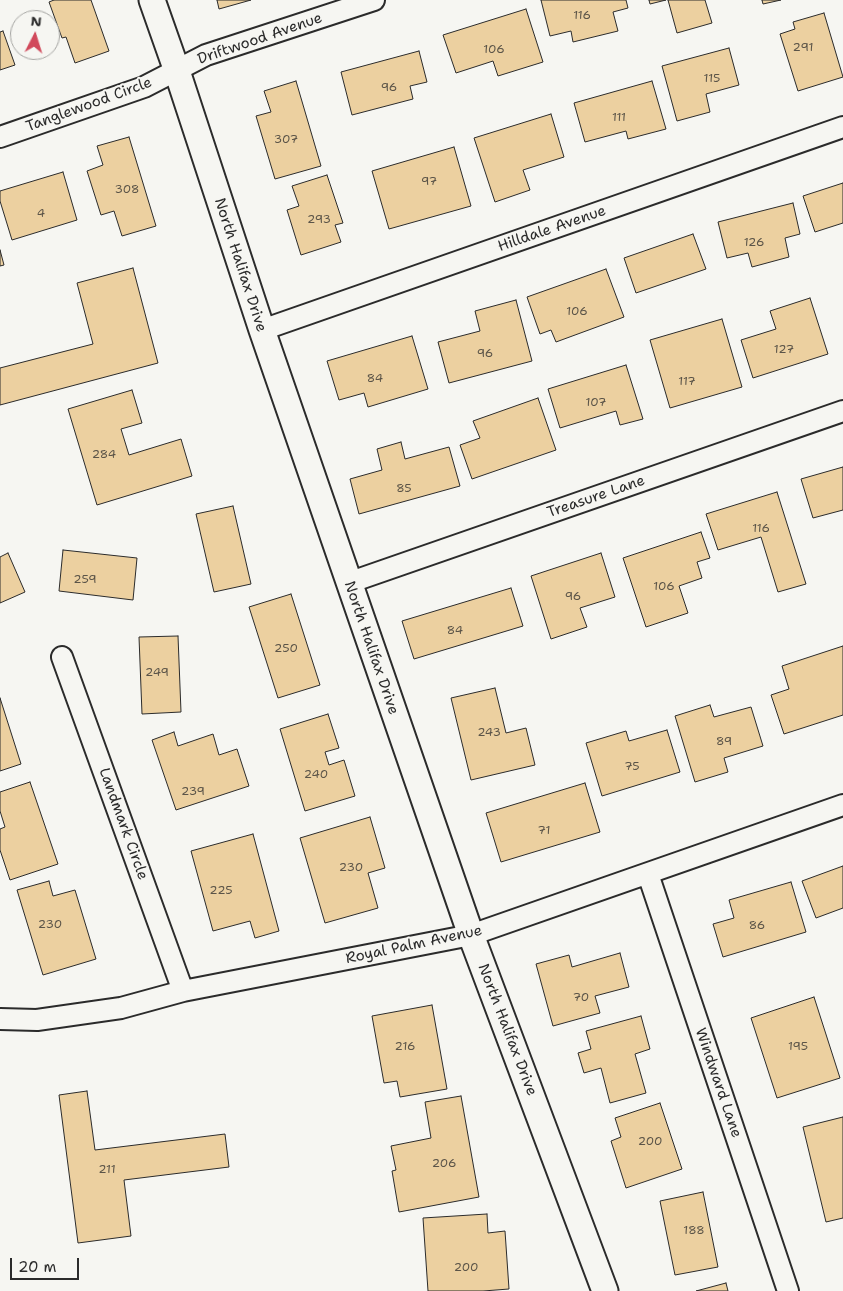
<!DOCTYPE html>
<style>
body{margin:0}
#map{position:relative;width:843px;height:1291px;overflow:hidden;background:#f6f6f2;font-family:"Shantell Sans",sans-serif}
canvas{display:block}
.north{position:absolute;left:10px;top:10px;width:50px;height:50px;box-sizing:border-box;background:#f6f6f2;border:1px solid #a5a5a2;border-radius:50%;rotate:5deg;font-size:14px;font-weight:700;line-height:20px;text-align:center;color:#2b2b2b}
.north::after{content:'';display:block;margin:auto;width:18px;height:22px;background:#d1495b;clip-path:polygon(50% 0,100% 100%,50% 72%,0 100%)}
.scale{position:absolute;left:10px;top:1258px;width:69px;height:22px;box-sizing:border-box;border:2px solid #2b2b2b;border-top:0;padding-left:6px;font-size:15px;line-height:18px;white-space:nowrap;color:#2b2b2b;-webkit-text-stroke:4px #f6f6f2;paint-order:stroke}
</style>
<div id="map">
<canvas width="843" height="1291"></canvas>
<div class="north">N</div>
<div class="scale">20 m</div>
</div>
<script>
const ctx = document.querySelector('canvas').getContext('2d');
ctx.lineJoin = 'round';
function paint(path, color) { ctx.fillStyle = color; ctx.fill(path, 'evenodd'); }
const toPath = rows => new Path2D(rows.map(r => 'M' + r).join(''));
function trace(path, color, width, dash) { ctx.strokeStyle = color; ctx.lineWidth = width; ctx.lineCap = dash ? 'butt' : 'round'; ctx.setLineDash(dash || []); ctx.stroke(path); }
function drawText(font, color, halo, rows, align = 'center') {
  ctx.font = font + ' "Shantell Sans",sans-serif'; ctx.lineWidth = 4; ctx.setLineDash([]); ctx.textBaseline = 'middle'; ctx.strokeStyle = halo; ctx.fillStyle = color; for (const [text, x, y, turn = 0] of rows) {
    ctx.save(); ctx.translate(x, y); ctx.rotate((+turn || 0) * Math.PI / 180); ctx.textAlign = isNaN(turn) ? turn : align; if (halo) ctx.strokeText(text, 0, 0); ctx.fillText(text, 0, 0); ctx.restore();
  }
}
const building = toPath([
 [54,0,91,0,109,51,75,63,66,37,62,38,49,2,54,0],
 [217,0,251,0,219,9,217,0],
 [541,0,626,0,628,8,613,12,618,31,573,42,571,31,550,36,541,0],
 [649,0,666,0,650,4,649,0],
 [668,0,705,0,712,23,677,33,668,0],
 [762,0,781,0,763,4,762,0],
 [526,9,543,62,498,76,493,61,456,73,443,35,526,9],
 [824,13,843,77,798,91,780,34,795,29,793,22,824,13],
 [3,31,15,65,0,70,0,32,3,31],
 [729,48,739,85,706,94,710,112,677,121,662,66,729,48],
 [419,51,427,82,410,86,413,99,352,115,341,72,419,51],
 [296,81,321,166,275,179,256,116,271,112,264,91,296,81],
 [652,81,666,129,628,139,626,131,585,142,574,103,652,81],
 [551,114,564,157,523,170,530,190,495,202,474,138,551,114],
 [129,137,156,226,122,236,114,211,101,215,87,171,103,165,97,146,129,137],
 [454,147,471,206,389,229,372,171,454,147],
 [63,172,77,220,12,240,0,201,0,191,63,172],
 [327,175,343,223,335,225,341,242,301,255,287,210,299,206,292,186,327,175],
 [843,183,843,223,815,232,803,196,843,183],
 [793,203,800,234,785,238,789,257,752,267,748,253,727,258,718,222,793,203],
 [693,234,706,269,636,293,624,258,693,234],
 [0,250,4,265,0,266,0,250],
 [133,268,158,363,0,405,0,368,93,344,77,283,133,268],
 [606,269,624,317,556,342,551,330,540,334,527,297,606,269],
 [810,298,828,354,753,378,741,340,776,329,770,311,810,298],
 [516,300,532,361,449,383,438,342,480,331,475,311,516,300],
 [722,319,742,387,670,408,650,340,722,319],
 [412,336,428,389,368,407,364,393,339,400,327,361,412,336],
 [626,365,643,419,620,425,616,411,560,428,548,389,626,365],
 [132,390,142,423,121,429,129,455,181,439,192,476,97,505,68,409,132,390],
 [538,398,556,450,472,479,460,445,480,438,473,421,538,398],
 [401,442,405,459,449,447,460,486,359,514,350,479,382,470,377,449,401,442],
 [843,467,843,510,813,518,801,479,843,467],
 [777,492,806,584,778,592,761,537,718,550,706,514,777,492],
 [233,506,251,584,214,592,196,514,233,506],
 [701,532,710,558,697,562,702,578,679,586,688,613,646,627,623,558,701,532],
 [63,550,137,558,133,600,59,591,63,550],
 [8,553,25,592,0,603,0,557,8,553],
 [601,553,615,597,580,608,587,627,551,639,531,576,601,553],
 [511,588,523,626,414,659,402,621,511,588],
 [291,594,320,685,278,698,249,607,291,594],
 [178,636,181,712,142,714,139,637,178,636],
 [843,646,843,715,784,734,771,695,789,689,782,666,843,646],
 [495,688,506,733,526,728,535,765,471,780,451,698,495,688],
 [0,698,21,764,0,771,0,698],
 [710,705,714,717,751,707,763,746,724,758,728,772,695,782,675,716,710,705],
 [328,714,339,748,325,752,329,765,344,760,355,796,305,811,280,729,328,714],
 [667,730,680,772,602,796,586,743,626,731,629,741,667,730],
 [174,732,178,746,213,734,219,755,237,749,249,786,176,810,152,740,174,732],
 [30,782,58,864,10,880,0,850,0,829,5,827,0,811,0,792,30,782],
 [585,783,600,832,501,862,486,813,585,783],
 [370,817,385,868,368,873,378,908,325,923,300,838,370,817],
 [253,834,279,931,255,938,250,921,213,931,191,851,253,834],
 [843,866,843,908,816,918,802,881,843,866],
 [49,881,53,896,75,890,96,959,43,975,17,890,49,881],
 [791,882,806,932,723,957,713,924,734,918,729,900,791,882],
 [620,953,629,987,595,996,600,1013,553,1026,536,964,569,955,572,967,620,953],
 [814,997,840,1078,777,1098,751,1018,814,997],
 [432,1005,447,1089,400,1097,397,1081,384,1083,372,1016,432,1005],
 [641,1016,650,1049,635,1054,646,1093,610,1103,601,1068,584,1073,578,1053,591,1049,586,1031,641,1016],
 [87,1091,95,1150,225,1134,229,1167,124,1180,131,1236,78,1243,59,1095,87,1091],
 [461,1096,479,1197,399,1212,392,1171,396,1170,391,1146,431,1138,425,1102,461,1096],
 [660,1103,682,1169,626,1188,611,1141,621,1137,615,1118,660,1103],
 [843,1117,843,1218,826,1222,803,1127,843,1117],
 [703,1192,718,1267,675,1275,660,1201,703,1192],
 [487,1214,488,1233,505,1231,509,1289,483,1291,428,1291,423,1218,487,1214],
 [726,1283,728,1291,696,1291,726,1283]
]);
paint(building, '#ecd0a0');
trace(building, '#2b2b2b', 1);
const minor = toPath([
 [0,137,144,87,206,55,374,0],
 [262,330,843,127],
 [348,583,843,411],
 [62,657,183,991],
 [648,874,788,1291],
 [0,1019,37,1020,121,1008,183,991,471,935,843,805]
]);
const tertiary = toPath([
 [152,0,177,71,262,330,471,935,605,1291]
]);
trace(minor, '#2b2b2b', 24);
trace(tertiary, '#2b2b2b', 29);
trace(minor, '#f6f6f2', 20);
trace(tertiary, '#f6f6f2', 25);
drawText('12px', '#5b5448', null, [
 ["116",582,16],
 ["291",803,48],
 ["106",494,50],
 ["115",712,79],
 ["96",389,88],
 ["111",619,118],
 ["307",286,140],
 ["97",429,182],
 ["308",127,190],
 ["4",41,214],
 ["293",319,220],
 ["126",754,243],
 ["106",577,312],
 ["127",784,350],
 ["96",485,354],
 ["84",375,379],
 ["117",687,382],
 ["107",596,403],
 ["284",104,455],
 ["85",404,489],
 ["116",761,529],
 ["259",85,580],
 ["106",664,587],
 ["96",573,597],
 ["84",455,631],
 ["250",286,649],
 ["249",157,673],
 ["243",489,733],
 ["89",724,742],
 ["75",632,767],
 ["240",316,775],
 ["239",193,792],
 ["71",544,831],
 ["230",351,868],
 ["225",221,891],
 ["230",50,925],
 ["86",757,926],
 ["70",581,998],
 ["216",405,1047],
 ["195",798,1047],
 ["200",650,1142],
 ["206",444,1164],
 ["211",107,1170],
 ["188",694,1231],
 ["200",466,1268]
]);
drawText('15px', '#2b2b2b', '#f6f6f2', [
 ["Driftwood Avenue",260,39,-19],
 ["Tanglewood Circle",89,105,-20],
 ["Hilldale Avenue",552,229,-19],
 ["North Halifax Drive",240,265,72],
 ["Treasure Lane",596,497,-19],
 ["North Halifax Drive",371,648,71],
 ["Landmark Circle",123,824,70],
 ["Royal Palm Avenue",414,945,-12],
 ["North Halifax Drive",507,1030,69],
 ["Windward Lane",718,1083,71]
]);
</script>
